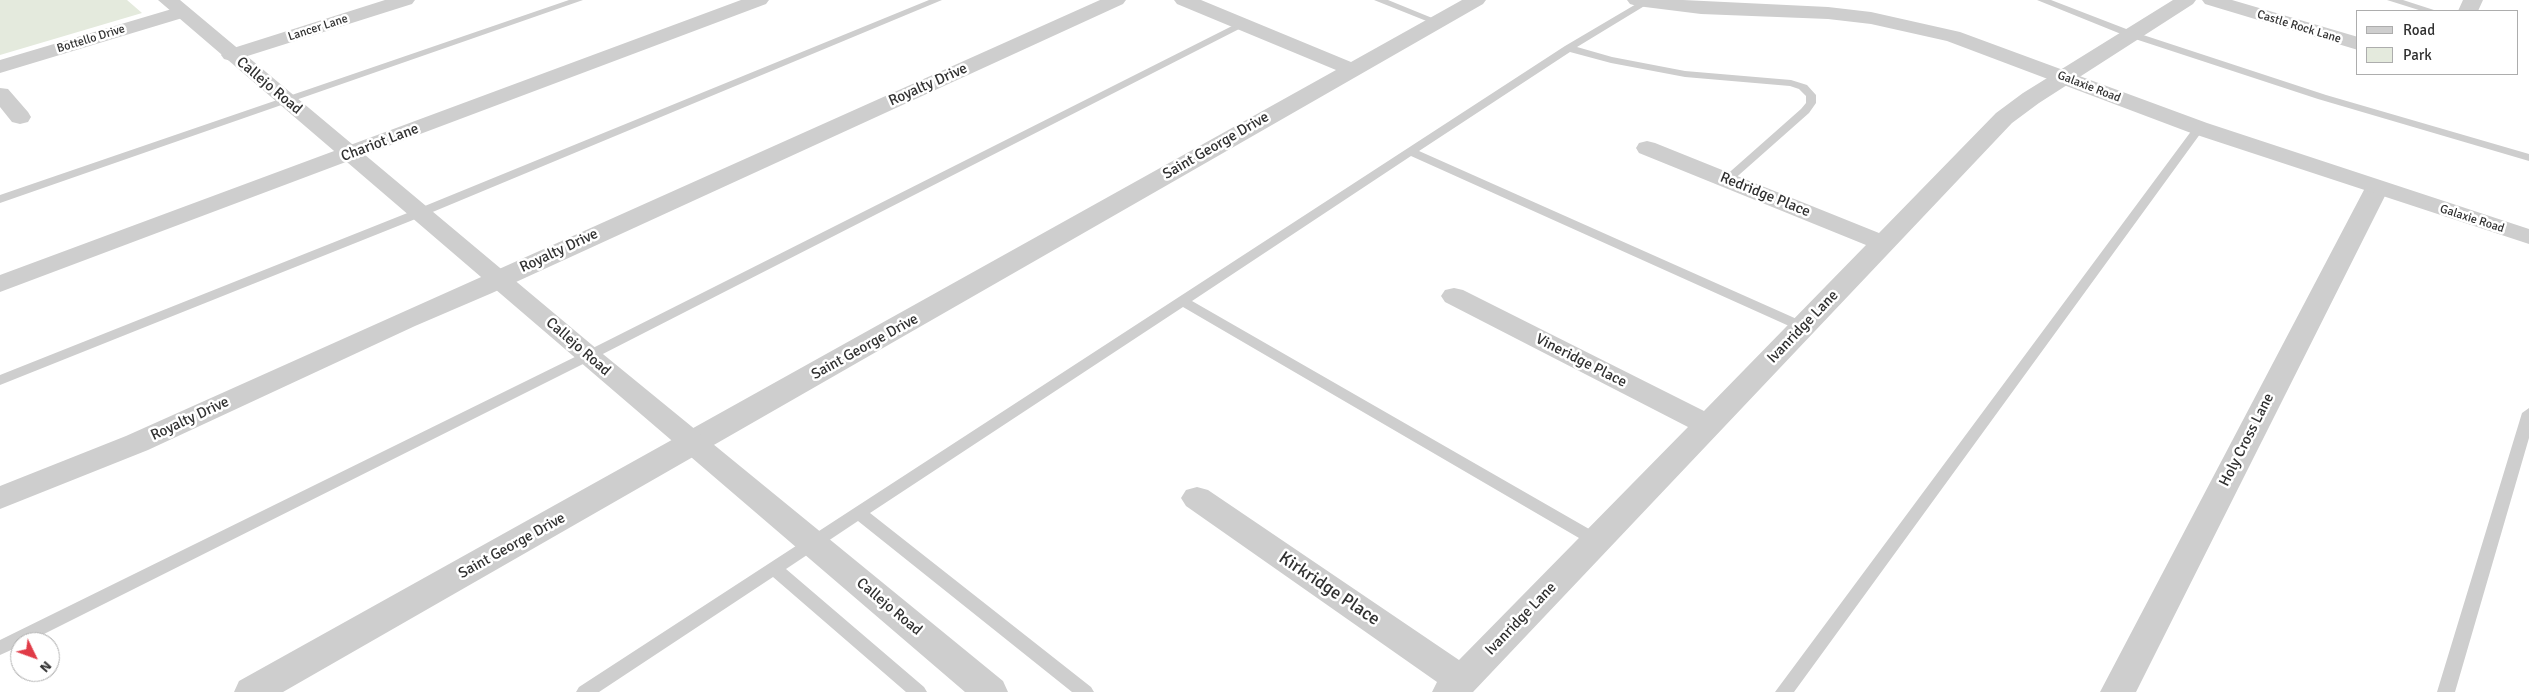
<!DOCTYPE html>
<style>
body{margin:0}
#map{position:relative;width:2529px;height:692px;overflow:hidden;background:#fff;font-family:Signika,sans-serif}
canvas{display:block}
.legend{position:absolute;left:2356px;top:10px;width:162px;height:65px;box-sizing:border-box;background:#fff;border:1px solid #adadad;margin:0;padding:6px 9px;list-style:none;font-size:15px;color:#313131}
.legend li{display:flex;align-items:center;gap:10px;height:25px}
.legend b{width:25px;border:1px solid #adadad}
.north{position:absolute;left:10px;top:632px;width:50px;height:50px;box-sizing:border-box;background:#fff;border:1px solid #adadad;border-radius:50%;rotate:132deg;font-size:14px;font-weight:700;line-height:20px;text-align:center;color:#313131}
.north::after{content:'';display:block;margin:auto;width:18px;height:22px;background:#e03b47;clip-path:polygon(50% 0,100% 100%,50% 72%,0 100%)}
</style>
<div id="map">
<canvas width="2529" height="692"></canvas>
<ul class="legend">
<li><b style="height:6px;background:#cecece"></b>Road</li>
<li><b style="height:14px;background:#e4eadd"></b>Park</li>
</ul>
<div class="north">N</div>
</div>
<script>
const ctx = document.querySelector('canvas').getContext('2d');
ctx.lineJoin = 'round';
function paint(path, color) { ctx.fillStyle = color; ctx.fill(path, 'evenodd'); }
const toPath = rows => new Path2D(rows.map(r => 'M' + r).join(''));
function drawText(font, color, halo, rows, align = 'center') {
  ctx.font = font + ' Signika,sans-serif'; ctx.lineWidth = 5; ctx.setLineDash([]); ctx.textBaseline = 'middle'; ctx.strokeStyle = halo; ctx.fillStyle = color; for (const [text, x, y, turn = 0] of rows) {
    ctx.save(); ctx.translate(x, y); ctx.rotate((+turn || 0) * Math.PI / 180); ctx.textAlign = isNaN(turn) ? turn : align; if (halo) ctx.strokeText(text, 0, 0); ctx.fillText(text, 0, 0); ctx.restore();
  }
}
paint(toPath([
 [0,0,127,0,142,13,0,55]
]), '#e4eadd');
paint(toPath([
 [569,0,583,0,0,203,0,195,569,0],
 [929,0,942,0,423,216,0,385,0,375,415,210,929,0],
 [1374,0,1388,0,1442,22,1434,24,1374,0],
 [1643,0,1651,2,1577,47,1612,57,1685,71,1791,80,1807,85,1816,95,1816,103,1809,113,1731,182,1727,184,1723,182,1721,180,1723,178,1801,109,1806,103,1806,96,1799,89,1790,86,1685,77,1611,63,1570,52,1419,151,1808,324,1810,327,1808,330,1798,330,1411,156,1192,301,1603,537,1605,541,1603,545,1597,547,1591,545,1183,307,870,513,1091,687,1094,692,1072,692,858,521,786,569,924,687,927,692,906,692,773,577,599,692,576,692,579,687,1565,46,1643,0],
 [2037,0,2051,0,2134,32,2326,95,2529,154,2529,161,2318,99,2126,36,2037,0],
 [2387,0,2403,0,2437,11,2422,11,2387,0],
 [1242,21,1245,22,1245,26,593,359,28,642,20,642,20,646,0,655,0,640,583,353,1242,21],
 [2199,125,2205,128,2203,130,1794,692,1775,692,2195,126,2199,125],
 [2529,408,2529,438,2455,692,2437,692,2522,413,2529,408]
]), '#cecece');
paint(toPath([
 [385,0,415,0,412,4,238,59,231,61,224,59,221,55,224,51,385,0],
 [741,0,769,0,766,4,0,292,0,275,741,0],
 [1100,0,1126,0,1123,4,492,293,415,326,148,450,0,509,0,486,126,436,1100,0],
 [1174,0,1201,0,1351,62,1462,0,1486,0,1483,4,283,692,234,692,239,681,1336,70,1177,4,1174,0],
 [2173,0,2196,0,2193,4,2039,103,2012,123,1473,692,1432,692,1437,682,1186,506,1181,498,1186,490,1197,487,1208,490,1459,660,1688,427,1445,302,1441,296,1445,290,1454,288,1463,290,1704,411,1866,245,1639,153,1636,148,1639,143,1647,141,1655,143,1879,233,1996,113,2023,93,2173,0],
 [2202,0,2232,0,2358,37,2358,50,2205,4,2202,0],
 [2463,0,2483,0,2478,11,2458,11,2463,0],
 [182,6,189,8,192,12,189,16,0,73,0,60,182,6],
 [0,88,8,89,28,112,31,117,28,122,20,124,12,122,0,107,0,88],
 [2377,181,2385,183,2389,188,2136,692,2100,692,2365,188,2369,183,2377,181]
]), '#cecece');
paint(toPath([
 [158,0,180,0,598,350,1003,681,1008,692,965,692,158,0],
 [1627,0,1683,0,1828,7,1871,12,1960,32,2207,123,2529,229,2529,244,2191,133,1947,41,1871,24,1828,19,1701,14,1637,6,1630,4,1627,0]
]), '#cecece');
drawText('12px', '#313131', '#fff', [
 ["Castle Rock Lane",2299,27,17],
 ["Lancer Lane",318,28,-18],
 ["Bottello Drive",91,39,-17],
 ["Galaxie Road",2089,87,21],
 ["Galaxie Road",2472,219,18]
]);
drawText('15px', '#313131', '#fff', [
 ["Royalty Drive",928,85,-24],
 ["Callejo Road",269,86,40],
 ["Chariot Lane",380,143,-21],
 ["Saint George Drive",1216,146,-30],
 ["Redridge Place",1765,195,22],
 ["Royalty Drive",559,251,-25],
 ["Ivanridge Lane",1803,327,-46],
 ["Callejo Road",578,347,41],
 ["Saint George Drive",865,347,-29],
 ["Vineridge Place",1581,361,27],
 ["Royalty Drive",190,419,-25],
 ["Holy Cross Lane",2247,440,-63],
 ["Saint George Drive",512,546,-29],
 ["Callejo Road",889,607,40],
 ["Ivanridge Lane",1521,619,-46]
]);
drawText('18px', '#313131', '#fff', [
 ["Kirkridge Place",1329,589,34]
]);
</script>
